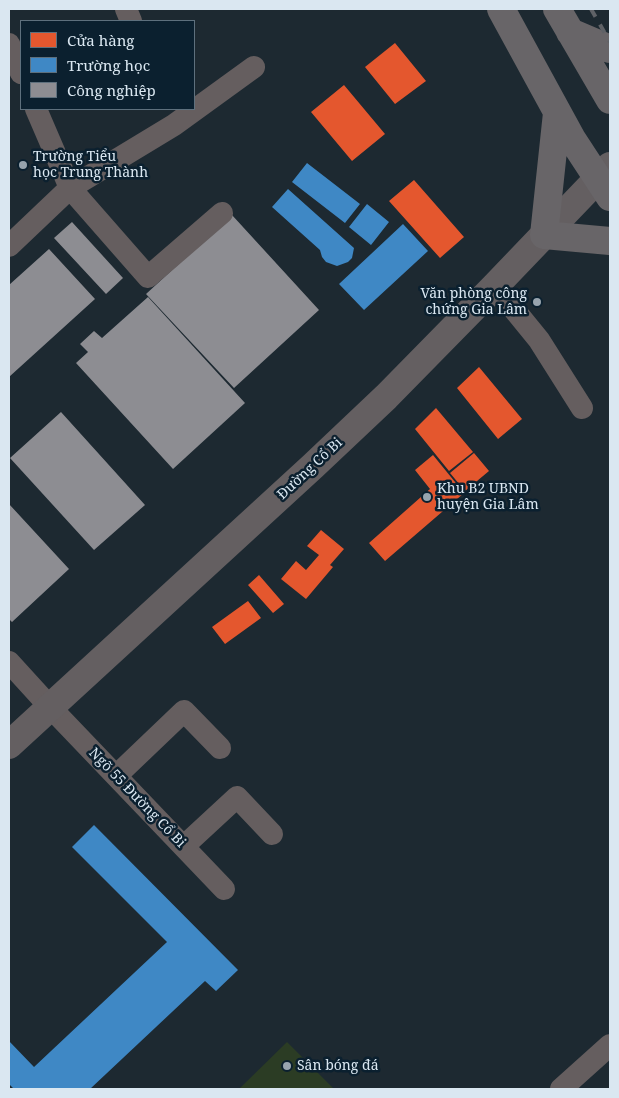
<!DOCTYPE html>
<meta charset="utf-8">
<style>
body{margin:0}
#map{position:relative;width:619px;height:1098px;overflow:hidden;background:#1d2931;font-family:"Noto Serif",serif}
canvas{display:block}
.frame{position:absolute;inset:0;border:10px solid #dae7f1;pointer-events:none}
.legend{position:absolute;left:20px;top:20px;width:175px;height:90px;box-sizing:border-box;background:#0b202f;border:1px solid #5e707d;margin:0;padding:6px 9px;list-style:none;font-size:15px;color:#dae7f1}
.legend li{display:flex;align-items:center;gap:10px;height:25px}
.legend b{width:25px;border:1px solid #5e707d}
</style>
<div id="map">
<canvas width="619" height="1098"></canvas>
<div class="frame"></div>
<ul class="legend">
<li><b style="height:14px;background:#e4572e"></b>Cửa hàng</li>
<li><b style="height:14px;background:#3f88c5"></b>Trường học</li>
<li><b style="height:14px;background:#8d8d92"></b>Công nghiệp</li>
</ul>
</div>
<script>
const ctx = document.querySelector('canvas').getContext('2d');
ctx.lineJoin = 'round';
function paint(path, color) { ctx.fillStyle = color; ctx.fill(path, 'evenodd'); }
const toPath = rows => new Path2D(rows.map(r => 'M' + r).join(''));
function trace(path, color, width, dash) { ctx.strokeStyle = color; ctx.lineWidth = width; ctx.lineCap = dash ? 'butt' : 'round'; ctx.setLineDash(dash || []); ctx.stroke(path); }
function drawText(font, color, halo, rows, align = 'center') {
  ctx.font = font + ' "Noto Serif",serif'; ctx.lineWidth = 5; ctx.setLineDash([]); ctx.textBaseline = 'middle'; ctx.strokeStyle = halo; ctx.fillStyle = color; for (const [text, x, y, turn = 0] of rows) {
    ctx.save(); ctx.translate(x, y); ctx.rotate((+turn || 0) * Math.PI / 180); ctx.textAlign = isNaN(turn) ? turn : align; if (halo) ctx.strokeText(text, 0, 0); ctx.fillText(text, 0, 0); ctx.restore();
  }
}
paint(toPath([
 [287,1042,334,1089,239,1089]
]), '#2b3c24');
paint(toPath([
 [395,43,426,81,395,104,365,67],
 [344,85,385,134,352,161,311,112],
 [414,180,464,237,440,258,389,201],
 [479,367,522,419,498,439,457,388],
 [436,408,473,452,449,471,415,429],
 [474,453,489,471,465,491,450,473],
 [433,455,464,493,385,561,369,543,430,489,415,470],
 [321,530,344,549,330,565,333,567,306,599,281,579,296,561,306,570,319,555,307,546],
 [259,575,284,604,273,613,248,585],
 [248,601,261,618,225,644,212,627]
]), '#e4572e');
paint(toPath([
 [307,163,360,204,345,223,292,182],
 [288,189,354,248,352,258,348,262,337,266,326,262,322,257,320,250,272,207],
 [367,204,389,222,371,245,349,227],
 [403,224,428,251,364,310,339,284],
 [94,825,238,970,216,991,205,981,90,1089,14,1089,9,1084,9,1041,34,1067,167,942,72,847]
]), '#3f88c5');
paint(toPath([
 [232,215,319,310,234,388,146,294],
 [72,222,123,278,106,294,54,238],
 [49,249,95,299,9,377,9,285],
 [148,297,245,403,173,469,76,363,88,352,80,344,94,331,102,338],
 [61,412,145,505,94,550,10,458],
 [9,504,69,569,12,622,9,619]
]), '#8d8d92');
trace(toPath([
 [126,9,131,21],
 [9,44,21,73],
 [36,109,70,188,174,125,254,67],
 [9,246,70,188,148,277,222,213],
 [495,286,539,340,582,408],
 [9,662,50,707,224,889],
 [116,776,184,711,220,748],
 [184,846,237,797,272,834],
 [561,1089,610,1045]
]), '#655e5f', 22);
trace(toPath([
 [9,745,313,466,386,397,495,286,610,166]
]), '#645f61', 28);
trace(toPath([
 [501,9,572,139,610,197],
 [557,9,610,100],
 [570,32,610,49],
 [557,113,544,235,610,241]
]), '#686568', 28);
trace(toPath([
 [591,9,610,42]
]), '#5f6267', 4, [9, 9]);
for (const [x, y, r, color] of [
 [23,165,5,"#98a4ae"],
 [537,302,5,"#98a4ae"],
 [427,497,5,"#98a4ae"],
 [287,1066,5,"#98a4ae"]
]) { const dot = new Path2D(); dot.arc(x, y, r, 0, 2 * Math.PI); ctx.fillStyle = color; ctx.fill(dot); trace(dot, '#0b202f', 2); }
drawText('14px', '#dae7f1', '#0b202f', [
 ["Trường Tiểu",33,157],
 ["học Trung Thành",33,173],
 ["Văn phòng công",527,294,"right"],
 ["chứng Gia Lâm",527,310,"right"],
 ["Khu B2 UBND",437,489],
 ["huyện Gia Lâm",437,505],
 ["Sân bóng đá",297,1066]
], 'left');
drawText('14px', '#dae7f1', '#0b202f', [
 ["Đường Cổ Bi",310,469,-43],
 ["Ngõ 55 Đường Cổ Bi",137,798,46]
]);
</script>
